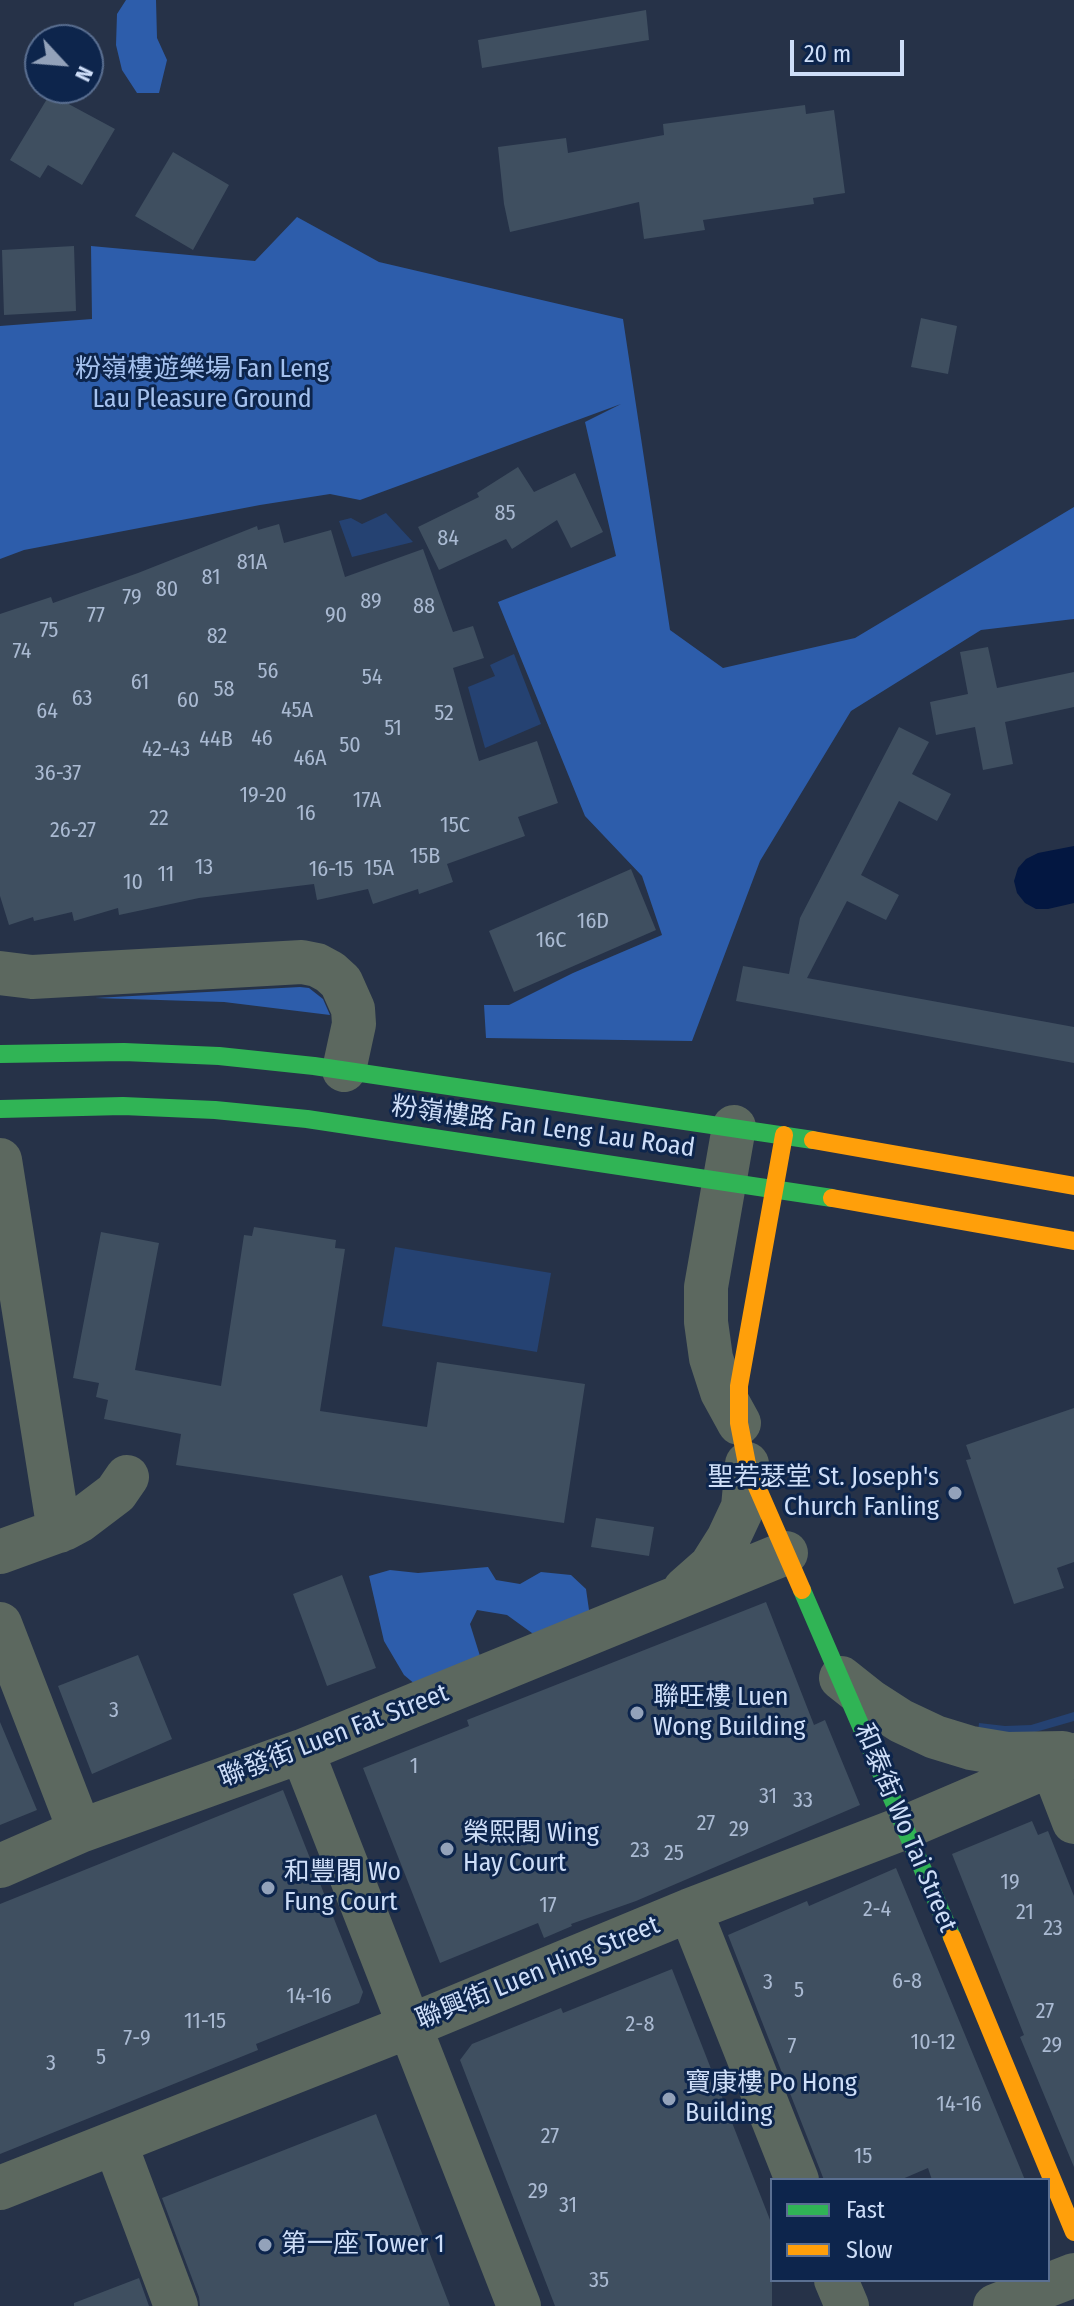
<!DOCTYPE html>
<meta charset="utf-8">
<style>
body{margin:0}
#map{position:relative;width:1074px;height:2306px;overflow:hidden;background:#263248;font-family:"Fira Sans Condensed",sans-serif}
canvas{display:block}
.legend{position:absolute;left:770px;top:2178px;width:280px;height:104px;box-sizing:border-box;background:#0d254c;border:2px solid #5a6f91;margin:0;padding:10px 14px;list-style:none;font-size:24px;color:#cedef8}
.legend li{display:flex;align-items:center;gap:16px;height:40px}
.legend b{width:40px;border:2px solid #5a6f91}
.north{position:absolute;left:24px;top:24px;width:80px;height:80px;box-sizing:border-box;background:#0d254c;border:2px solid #5a6f91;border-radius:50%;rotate:116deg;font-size:22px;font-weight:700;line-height:32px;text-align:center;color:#cedef8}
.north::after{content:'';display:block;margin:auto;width:28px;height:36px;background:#93a2ba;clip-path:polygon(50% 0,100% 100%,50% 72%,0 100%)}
.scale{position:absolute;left:790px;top:40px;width:114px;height:36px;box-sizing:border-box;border:4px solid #cedef8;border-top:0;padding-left:10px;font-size:24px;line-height:28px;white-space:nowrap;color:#cedef8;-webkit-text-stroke:6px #0d254c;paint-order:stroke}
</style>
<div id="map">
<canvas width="1074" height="2306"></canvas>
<ul class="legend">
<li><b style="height:10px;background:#30b455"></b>Fast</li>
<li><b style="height:10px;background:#ff9f0a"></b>Slow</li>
</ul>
<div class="north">N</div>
<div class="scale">20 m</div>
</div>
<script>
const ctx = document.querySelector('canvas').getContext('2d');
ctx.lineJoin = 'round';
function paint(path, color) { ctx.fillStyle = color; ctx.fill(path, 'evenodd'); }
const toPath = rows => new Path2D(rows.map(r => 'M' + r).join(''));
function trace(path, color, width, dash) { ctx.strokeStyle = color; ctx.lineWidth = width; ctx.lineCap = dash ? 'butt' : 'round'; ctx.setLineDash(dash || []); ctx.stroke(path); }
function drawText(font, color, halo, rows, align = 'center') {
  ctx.font = font + ' "Fira Sans Condensed","Noto Sans SC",sans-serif'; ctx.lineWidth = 6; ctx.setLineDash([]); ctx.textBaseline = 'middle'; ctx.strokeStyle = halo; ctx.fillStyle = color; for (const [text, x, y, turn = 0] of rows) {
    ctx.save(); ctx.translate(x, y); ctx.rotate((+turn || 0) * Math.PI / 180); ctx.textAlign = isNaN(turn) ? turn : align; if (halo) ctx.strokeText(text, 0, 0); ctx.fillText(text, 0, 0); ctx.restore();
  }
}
paint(toPath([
 [386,513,413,542,352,557,339,521,351,518,362,524],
 [514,654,541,724,485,748,468,687,495,676,490,665],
 [395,1247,551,1273,537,1352,382,1326],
 [1074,1712,1074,1721,1032,1733,978,1732,979,1723,1005,1726,1031,1725]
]), '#254272');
paint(toPath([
 [126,0,156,0,157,38,167,60,159,93,137,93,122,70,116,45,117,14],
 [297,217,379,262,623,319,670,630,723,668,855,638,1074,507,1074,619,981,630,851,711,760,861,692,1041,486,1038,484,1005,509,1005,573,973,662,935,642,876,585,816,498,602,616,556,585,422,621,404,360,500,330,494,260,505,24,550,0,559,0,326,92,319,91,246,255,261],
 [300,987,309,988,323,999,330,1015,224,1002,95,998],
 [488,1567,496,1580,520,1584,541,1572,571,1575,586,1589,591,1624,543,1641,507,1615,477,1610,470,1624,480,1656,416,1685,404,1675,384,1641,369,1576,390,1570,418,1573]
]), '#2d5dab');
paint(toPath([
 [1074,846,1074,903,1048,909,1036,909,1025,903,1017,893,1014,881,1018,868,1026,859,1038,853]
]), '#031741');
paint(toPath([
 [646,10,649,40,482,68,478,40],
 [50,94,115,129,82,185,48,165,40,178,10,160],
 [805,105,806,114,834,110,845,193,813,198,814,204,703,220,705,230,644,239,639,202,510,232,504,204,498,147,566,138,568,153,664,135,663,124],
 [173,152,229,185,193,250,135,216],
 [74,246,76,311,4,315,2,250],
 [921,318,957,326,948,374,911,367],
 [518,467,534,492,575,473,603,532,571,548,557,520,512,549,506,539,439,570,418,527,479,497,477,493],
 [279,524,284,543,331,530,345,577,423,549,453,632,473,626,484,658,453,668,479,761,537,741,558,803,518,817,525,836,447,864,453,882,419,894,418,889,373,904,368,889,317,900,314,884,199,898,119,915,118,908,74,921,72,912,34,921,33,917,9,925,0,896,0,614,51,597,53,603,138,573,257,526,258,530],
 [988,647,997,688,1074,672,1074,707,1005,722,1013,764,983,770,975,727,936,735,930,702,968,694,960,652],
 [899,727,929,742,912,774,951,794,937,821,899,801,861,875,899,895,886,920,847,901,807,978,1074,1027,1074,1063,736,1001,743,966,789,974,800,918],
 [631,869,656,930,514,992,489,931],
 [254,1227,336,1240,335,1248,345,1249,320,1411,427,1427,437,1362,585,1384,564,1523,176,1465,181,1434,104,1419,108,1400,96,1397,99,1383,73,1378,101,1232,159,1243,135,1370,221,1386,244,1235,252,1236],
 [1074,1408,1074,1562,1057,1568,1064,1588,1014,1604,966,1460,971,1459,966,1445],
 [596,1518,654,1527,649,1556,591,1547],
 [342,1575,376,1668,327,1686,293,1594],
 [766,1602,814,1725,825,1720,860,1805,636,1901,571,1924,572,1926,544,1938,538,1923,440,1963,363,1768,469,1726,467,1720],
 [138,1655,172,1739,92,1774,58,1686],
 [0,1722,37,1810,0,1825],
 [283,1790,363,1992,359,2003,256,2044,258,2050,0,2154,0,1904],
 [1032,1821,1038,1835,1048,1831,1074,1896,1074,2167,1020,2037,1024,2035,952,1854],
 [896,1868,1025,2180,932,2180,928,2168,900,2180,824,2180,728,1935,807,1901,809,1906],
 [672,1969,772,2225,772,2306,555,2306,460,2060,472,2044,561,2008,563,2013],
 [376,2114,450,2306,200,2306,199,2297,162,2198],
 [139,2278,149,2306,74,2306,74,2303]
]), '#3f4f60');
trace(toPath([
 [0,973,32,977,302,962,317,965,330,972,341,982,353,1009,354,1024,344,1070],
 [734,1127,706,1287,706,1322,711,1358,722,1392,739,1423],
 [0,1160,59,1531],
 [0,1552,66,1528,79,1521,116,1493,127,1477],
 [685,1589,711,1566,728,1539,743,1507,747,1464],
 [0,1624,80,1831],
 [841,1678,870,1701,901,1721,935,1737,971,1748,1007,1754,1063,1753],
 [302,1751,519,2306],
 [1052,1765,1074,1822],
 [0,1866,80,1831,302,1751,786,1553],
 [690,1910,797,2180],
 [115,2143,176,2306],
 [0,2188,410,2026,690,1910,906,1827,1074,1755],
 [836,2280,847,2306],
 [995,2306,1074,2275]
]), '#5c685f', 44);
trace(toPath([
 [0,1054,124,1052,219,1056,314,1066,813,1140],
 [0,1109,123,1106,215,1110,307,1119,832,1198],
 [802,1590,952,1937]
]), '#30b455', 18);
trace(toPath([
 [784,1135,739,1386,739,1423,747,1464,802,1590],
 [813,1140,1074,1186],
 [832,1198,1074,1241],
 [952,1937,1074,2232]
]), '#ff9f0a', 18);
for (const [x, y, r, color] of [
 [955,1493,8,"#93a2ba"],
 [637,1713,8,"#93a2ba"],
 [447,1849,8,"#93a2ba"],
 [268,1888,8,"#93a2ba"],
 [669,2099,8,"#93a2ba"],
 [265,2245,8,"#93a2ba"]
]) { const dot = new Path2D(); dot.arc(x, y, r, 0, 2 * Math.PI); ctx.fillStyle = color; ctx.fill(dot); trace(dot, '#0d254c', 3); }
drawText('22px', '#aabad2', null, [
 ["85",505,514],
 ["84",448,539],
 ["81A",252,563],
 ["81",211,578],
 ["80",167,590],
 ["79",132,598],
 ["89",371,602],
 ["88",424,607],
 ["77",96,616],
 ["90",336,616],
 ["75",49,631],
 ["82",217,637],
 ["74",22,652],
 ["56",268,672],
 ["54",372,678],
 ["61",140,683],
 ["58",224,690],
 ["63",82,699],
 ["60",188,701],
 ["45A",297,711],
 ["64",47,712],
 ["52",444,714],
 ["51",393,729],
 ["46",262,739],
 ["44B",216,740],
 ["50",350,746],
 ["42-43",166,750],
 ["46A",310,759],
 ["36-37",58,774],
 ["19-20",263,796],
 ["17A",367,801],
 ["16",306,814],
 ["22",159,819],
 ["15C",455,826],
 ["26-27",73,831],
 ["15B",425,857],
 ["13",204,868],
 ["15A",379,869],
 ["16-15",331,870],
 ["11",166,875],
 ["10",133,883],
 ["16D",593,922],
 ["16C",551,941],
 ["3",114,1711],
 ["1",414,1767],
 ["31",768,1797],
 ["33",803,1801],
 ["27",706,1824],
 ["29",739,1830],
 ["23",640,1851],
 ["25",674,1854],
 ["19",1010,1883],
 ["17",548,1906],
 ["2-4",877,1910],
 ["21",1025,1913],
 ["23",1053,1929],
 ["6-8",907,1982],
 ["3",768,1983],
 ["5",799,1991],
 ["14-16",309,1997],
 ["27",1045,2012],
 ["11-15",205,2022],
 ["2-8",640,2025],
 ["7-9",137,2039],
 ["10-12",933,2043],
 ["29",1052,2046],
 ["7",792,2047],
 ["5",101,2058],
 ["3",51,2064],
 ["14-16",959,2105],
 ["27",550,2137],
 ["15",863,2157],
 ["29",538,2192],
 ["31",568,2206],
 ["35",599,2281]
]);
drawText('26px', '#a4c1ee', '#0d254c', [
 ["粉嶺樓遊樂場 Fan Leng",202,370],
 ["Lau Pleasure Ground",202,400]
]);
drawText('26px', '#cedef8', '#0d254c', [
 ["粉嶺樓路 Fan Leng Lau Road",543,1128,8],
 ["聯發街 Luen Fat Street",334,1736,-21],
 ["和泰街 Wo Tai Street",905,1828,67],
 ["聯興街 Luen Hing Street",538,1973,-22]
]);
drawText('26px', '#cedef8', '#0d254c', [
 ["聖若瑟堂 St. Joseph's",939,1478,"right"],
 ["Church Fanling",939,1508,"right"],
 ["聯旺樓 Luen",653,1698],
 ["Wong Building",653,1728],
 ["榮熙閣 Wing",463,1834],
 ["Hay Court",463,1864],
 ["和豐閣 Wo",284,1873],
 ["Fung Court",284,1903],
 ["寶康樓 Po Hong",685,2084],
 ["Building",685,2114],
 ["第一座 Tower 1",281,2245]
], 'left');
</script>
